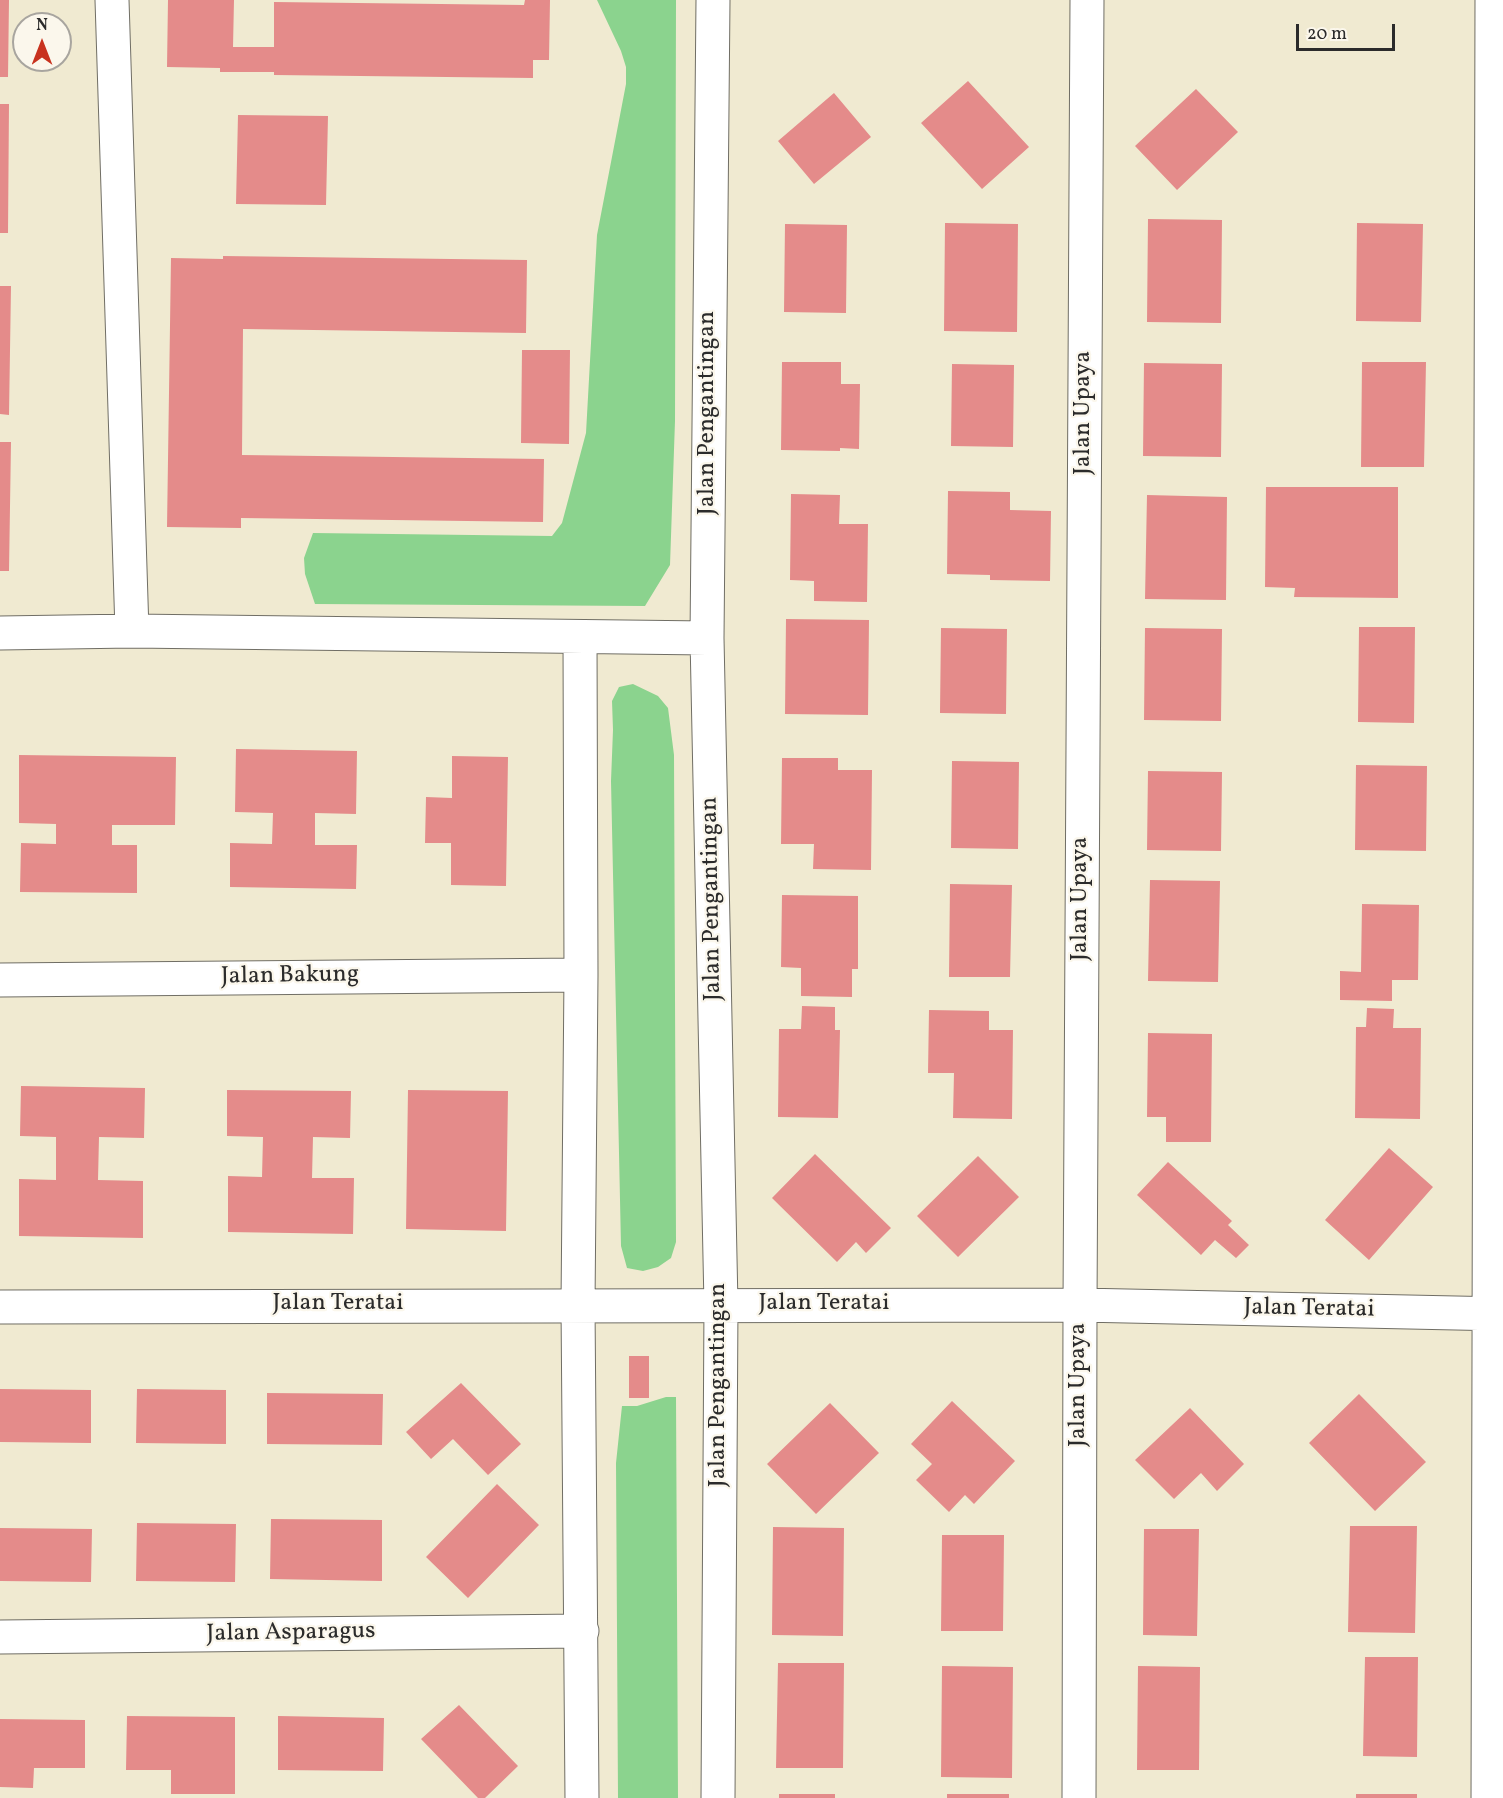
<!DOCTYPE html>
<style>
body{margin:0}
#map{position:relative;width:1503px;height:1798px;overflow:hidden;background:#f0ead1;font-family:Vollkorn,serif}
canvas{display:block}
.north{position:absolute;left:12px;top:12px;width:60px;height:60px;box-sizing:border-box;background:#fbf7ec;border:2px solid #a8a59f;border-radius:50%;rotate:0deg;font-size:16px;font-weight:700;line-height:24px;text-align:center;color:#2b2b2b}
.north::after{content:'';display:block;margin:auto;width:21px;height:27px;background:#c8321e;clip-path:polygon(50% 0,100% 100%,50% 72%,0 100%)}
.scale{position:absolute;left:1296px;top:24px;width:99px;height:27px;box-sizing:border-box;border:3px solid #2b2b2b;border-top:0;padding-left:8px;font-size:18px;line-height:21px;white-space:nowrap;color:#2b2b2b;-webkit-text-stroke:4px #fbf7ec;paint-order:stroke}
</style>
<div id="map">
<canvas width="1503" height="1798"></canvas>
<div class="north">N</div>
<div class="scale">20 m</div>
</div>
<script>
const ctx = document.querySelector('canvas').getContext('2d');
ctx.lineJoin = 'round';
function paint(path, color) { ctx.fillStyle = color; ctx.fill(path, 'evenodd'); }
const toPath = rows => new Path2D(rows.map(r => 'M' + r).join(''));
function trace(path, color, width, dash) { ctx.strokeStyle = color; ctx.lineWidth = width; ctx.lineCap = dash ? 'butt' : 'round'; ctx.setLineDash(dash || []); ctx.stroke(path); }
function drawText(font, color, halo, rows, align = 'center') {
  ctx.font = font + ' Vollkorn,serif'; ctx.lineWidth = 4.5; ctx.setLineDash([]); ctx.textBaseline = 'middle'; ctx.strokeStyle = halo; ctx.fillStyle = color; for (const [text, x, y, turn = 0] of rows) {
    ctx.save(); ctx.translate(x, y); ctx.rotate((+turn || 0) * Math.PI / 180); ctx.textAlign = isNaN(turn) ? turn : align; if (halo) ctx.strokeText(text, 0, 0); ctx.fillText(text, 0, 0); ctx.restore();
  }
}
paint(toPath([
 [597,0,676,0,675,421,670,565,645,606,315,604,305,574,304,558,313,533,552,536,562,523,586,433,597,235,626,84,626,67,621,51],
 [633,684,658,696,668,708,674,755,676,1242,671,1258,658,1267,643,1271,627,1268,621,1246,611,781,613,730,612,701,619,687],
 [666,1397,676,1397,678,1798,618,1798,616,1463,622,1406,637,1406]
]), '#8bd38e');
paint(toPath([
 [0,0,9,0,8,77,0,77],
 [168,0,234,0,233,47,274,47,274,2,524,5,525,0,550,0,549,60,533,60,533,78,274,75,274,72,220,72,220,68,167,67],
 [968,81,1029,147,982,189,921,123],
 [1196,89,1238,132,1177,190,1135,146],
 [834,93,871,137,814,184,778,141],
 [0,104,9,104,8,233,0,233],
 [238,115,328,116,326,205,236,204],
 [1148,219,1222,220,1221,323,1147,322],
 [945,223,1018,224,1017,332,944,331],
 [1357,223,1423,224,1421,322,1356,321],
 [785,224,847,225,846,313,784,312],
 [223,256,527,260,526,333,243,329,242,455,544,459,543,522,241,518,241,528,167,527,171,258,223,259],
 [0,286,11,286,9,415,0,414],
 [522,350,570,350,569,444,521,443],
 [782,362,841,362,841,384,860,384,859,449,840,448,840,451,781,450],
 [1362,362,1426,362,1424,467,1361,467],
 [1144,363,1222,364,1221,457,1143,456],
 [952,364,1014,365,1013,447,951,446],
 [0,442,11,442,9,571,0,571],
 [1266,487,1398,487,1398,598,1294,597,1295,588,1265,587],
 [948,491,1010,492,1010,510,1051,511,1050,581,990,580,990,575,947,574],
 [791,494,840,495,839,524,868,524,867,602,814,601,814,581,790,580],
 [1147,495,1227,497,1226,600,1145,599],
 [786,619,869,620,868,715,785,714],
 [1359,627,1415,627,1414,723,1358,722],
 [941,628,1007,629,1006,714,940,713],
 [1145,628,1222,629,1221,721,1144,720],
 [236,749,357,751,356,814,315,813,315,845,357,845,356,889,230,887,230,843,272,844,273,813,235,812],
 [19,755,176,757,175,825,112,825,112,845,137,845,137,893,20,892,21,843,56,844,56,824,19,823],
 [452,756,508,757,506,886,451,885,451,843,425,843,426,797,452,798],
 [782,758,838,758,838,770,872,770,871,870,813,869,814,844,781,844],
 [952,761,1019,762,1018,849,951,848],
 [1356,765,1427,766,1426,851,1355,850],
 [1148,771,1222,772,1221,851,1147,850],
 [1150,880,1220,881,1218,982,1148,981],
 [950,884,1012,885,1010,977,949,977],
 [782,895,858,896,858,969,852,969,852,997,801,996,801,968,781,967],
 [1362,904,1419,905,1418,980,1392,980,1392,1001,1340,1000,1340,971,1361,972],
 [802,1006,835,1007,835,1030,840,1030,838,1118,778,1117,779,1029,801,1029],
 [1367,1008,1394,1009,1393,1028,1421,1028,1420,1119,1355,1118,1356,1027,1366,1027],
 [929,1010,989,1011,989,1030,1013,1030,1012,1119,953,1118,954,1073,928,1073],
 [1148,1033,1212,1034,1211,1142,1166,1142,1166,1117,1147,1117],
 [21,1086,145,1088,144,1138,99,1137,98,1180,143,1181,143,1238,19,1236,19,1179,56,1180,56,1137,20,1136],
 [227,1090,351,1091,350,1138,313,1137,312,1178,354,1178,353,1234,228,1232,228,1176,262,1177,263,1137,227,1136],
 [408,1090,508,1091,506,1231,406,1229],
 [1389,1148,1433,1187,1369,1260,1325,1220],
 [815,1154,891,1228,866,1253,856,1242,837,1262,772,1198],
 [978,1156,1019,1197,958,1257,917,1216],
 [1168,1162,1232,1221,1228,1225,1249,1245,1236,1258,1215,1240,1201,1255,1137,1195],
 [629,1356,649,1356,649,1398,629,1398],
 [461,1383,521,1444,488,1475,453,1439,431,1459,406,1432],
 [0,1389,91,1390,91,1443,0,1442],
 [137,1389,226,1390,226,1444,136,1443],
 [267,1393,383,1394,382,1445,267,1444],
 [1359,1394,1426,1462,1375,1511,1309,1443],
 [952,1401,1015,1461,974,1504,965,1495,949,1512,916,1480,932,1464,911,1444],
 [830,1403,879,1453,816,1514,767,1464],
 [1190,1408,1244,1464,1217,1491,1201,1473,1174,1499,1135,1460],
 [497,1484,539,1525,468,1598,426,1557],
 [271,1519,382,1520,382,1581,270,1579],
 [137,1523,236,1524,235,1582,136,1581],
 [1350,1526,1417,1526,1415,1633,1348,1632],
 [773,1527,844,1528,843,1636,772,1635],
 [0,1528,92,1529,91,1582,0,1581],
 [1144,1529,1199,1529,1197,1636,1143,1635],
 [942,1535,1004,1535,1003,1631,941,1631],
 [1365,1657,1418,1657,1417,1757,1363,1756],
 [778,1663,844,1663,843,1768,776,1768],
 [942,1666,1013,1667,1012,1778,941,1777],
 [1138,1666,1200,1667,1199,1770,1137,1770],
 [459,1705,518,1766,485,1798,478,1798,421,1739],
 [127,1716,235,1717,235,1794,171,1794,171,1770,126,1770],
 [278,1716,384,1718,383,1771,278,1770],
 [0,1719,85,1720,85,1768,34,1768,33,1788,0,1787],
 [779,1794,835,1794,835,1798,779,1798],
 [947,1794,1009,1794,1009,1798,947,1798],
 [1356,1794,1417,1794,1417,1798,1356,1798]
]), '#e48b8a');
const minor = toPath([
 [112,0,132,631],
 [713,0,707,638,721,1305,718,1798],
 [0,633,132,631,707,638],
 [580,637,581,975,578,1305,582,1798],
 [0,980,581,975],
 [0,1307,1080,1305,1503,1314],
 [0,1637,582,1631],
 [1079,1798,1080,1305,1087,0],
 [1488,1798,1492,0]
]);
trace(minor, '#706e65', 35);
trace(minor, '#fff', 33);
drawText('24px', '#2b2b2b', '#fbf7ec', [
 ["Jalan Pengantingan",709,413,-90],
 ["Jalan Upaya",1085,413,-90],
 ["Jalan Pengantingan",713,899,-91],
 ["Jalan Upaya",1082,899,-90],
 ["Jalan Bakung",290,977,-1],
 ["Jalan Teratai",338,1305],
 ["Jalan Teratai",824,1305],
 ["Jalan Teratai",1309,1310,1],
 ["Jalan Pengantingan",720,1385,-90],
 ["Jalan Upaya",1080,1385,-90],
 ["Jalan Asparagus",291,1634,-1]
]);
</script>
